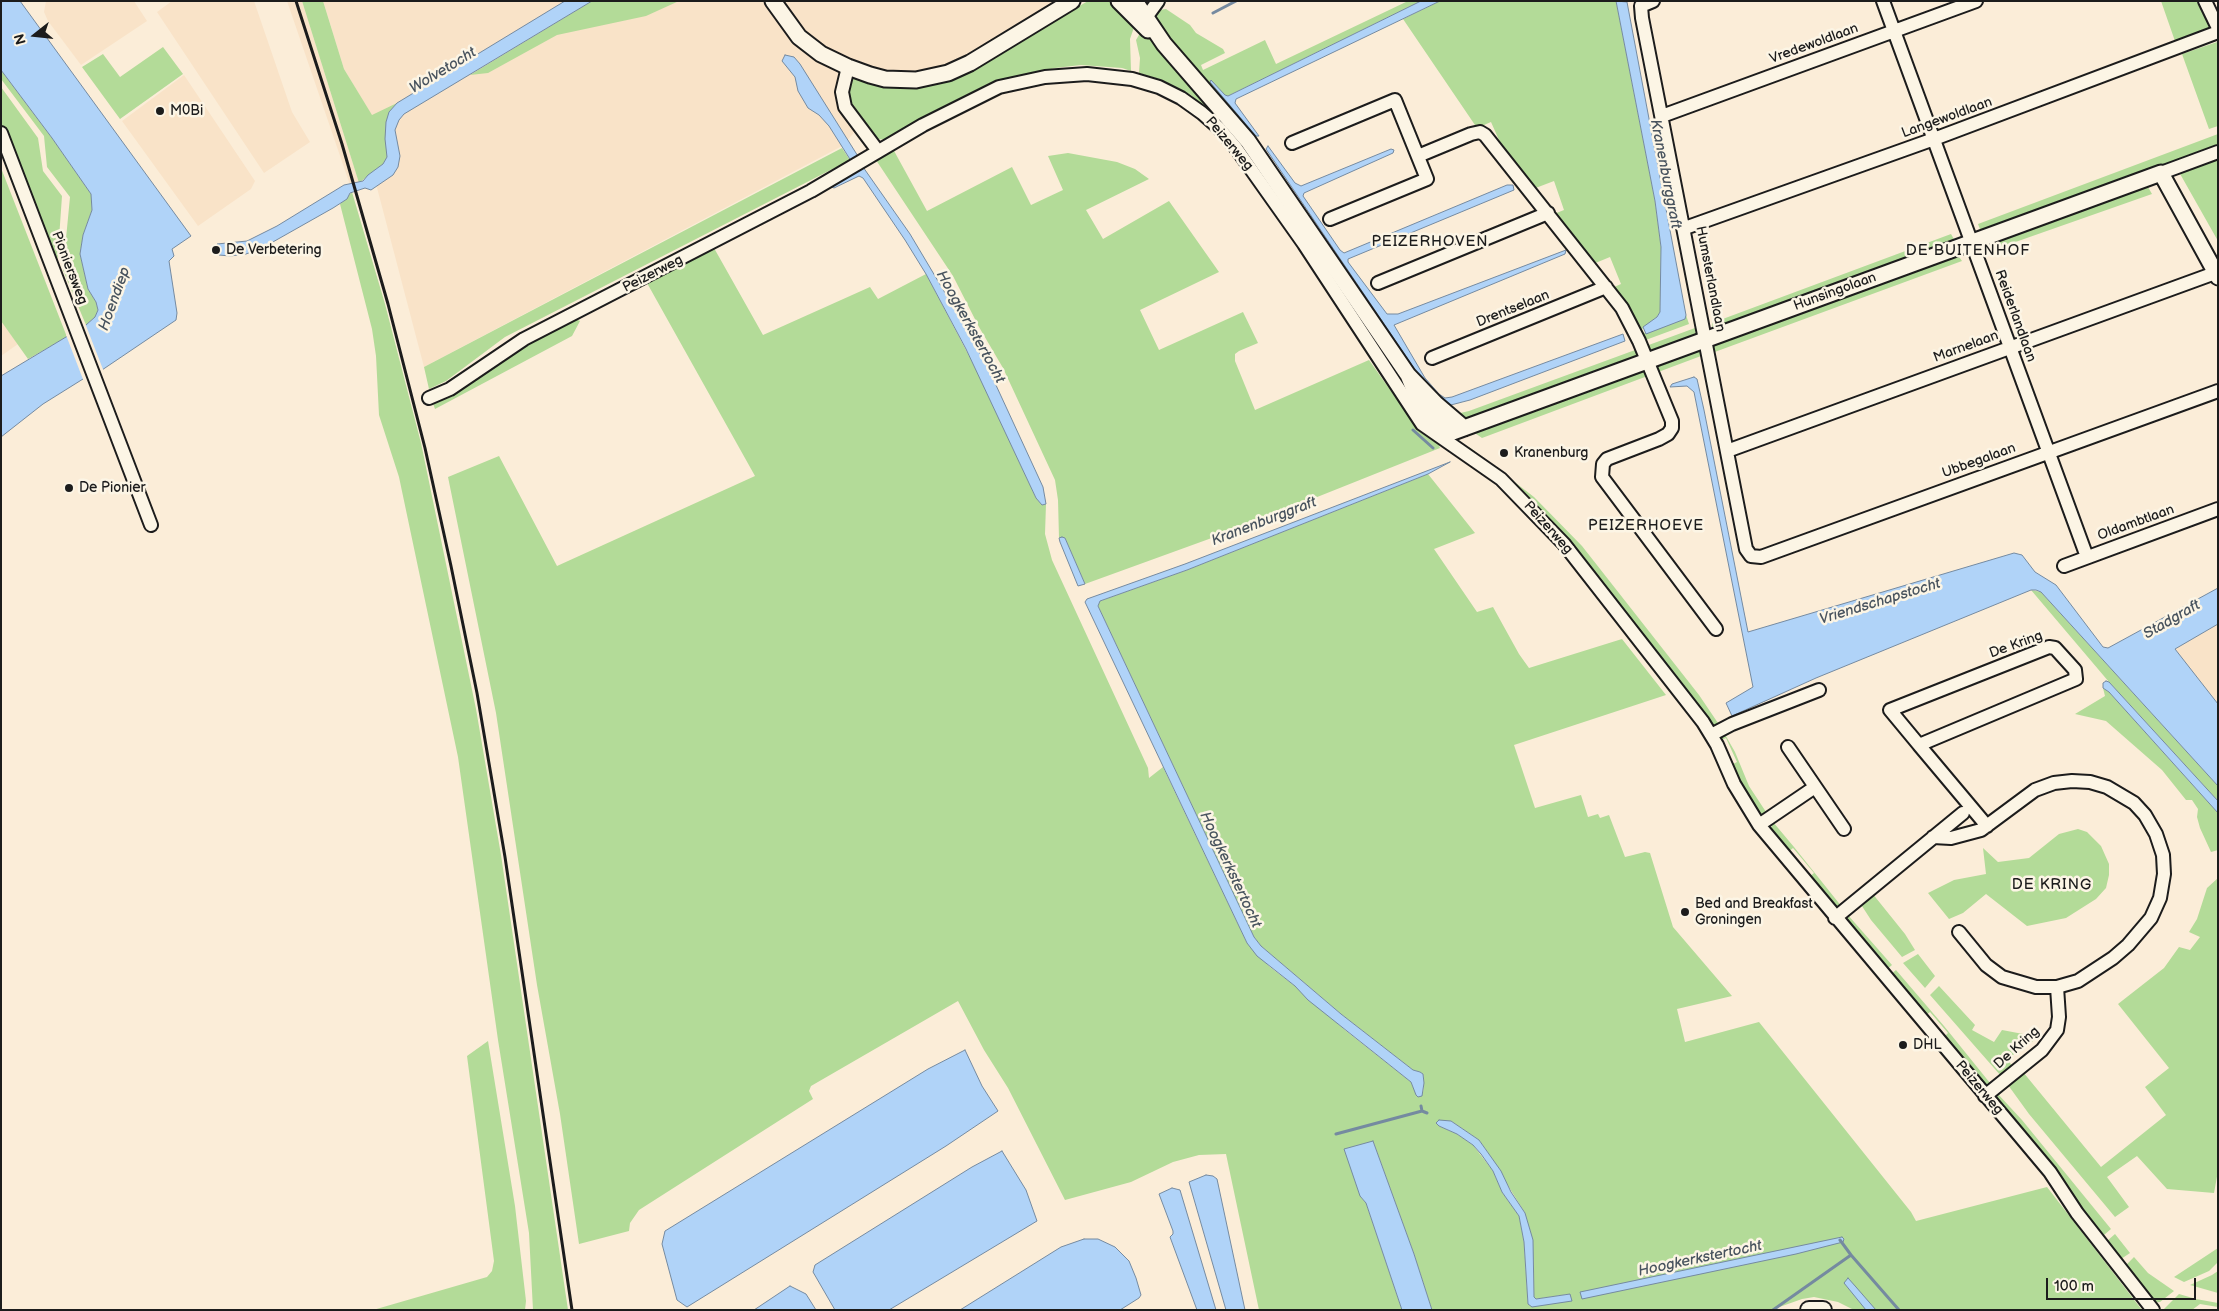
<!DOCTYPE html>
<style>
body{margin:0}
#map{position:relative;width:2219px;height:1311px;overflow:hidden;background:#fbedd8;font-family:"Balsamiq Sans",sans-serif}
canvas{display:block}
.frame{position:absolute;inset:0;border:2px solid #1c1c1c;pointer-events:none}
.north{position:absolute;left:10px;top:10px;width:50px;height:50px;-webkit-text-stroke:4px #fcf5e5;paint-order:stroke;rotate:254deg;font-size:14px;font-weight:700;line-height:20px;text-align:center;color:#1c1c1c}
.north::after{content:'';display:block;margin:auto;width:18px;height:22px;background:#1c1c1c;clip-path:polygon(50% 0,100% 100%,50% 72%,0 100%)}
.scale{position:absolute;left:2046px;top:1278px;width:150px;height:22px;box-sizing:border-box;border:2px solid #1c1c1c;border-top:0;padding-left:6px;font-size:15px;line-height:18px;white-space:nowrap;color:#1c1c1c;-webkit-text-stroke:4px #fcf5e5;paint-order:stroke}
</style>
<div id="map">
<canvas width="2219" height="1311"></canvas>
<div class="frame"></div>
<div class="north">N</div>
<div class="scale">100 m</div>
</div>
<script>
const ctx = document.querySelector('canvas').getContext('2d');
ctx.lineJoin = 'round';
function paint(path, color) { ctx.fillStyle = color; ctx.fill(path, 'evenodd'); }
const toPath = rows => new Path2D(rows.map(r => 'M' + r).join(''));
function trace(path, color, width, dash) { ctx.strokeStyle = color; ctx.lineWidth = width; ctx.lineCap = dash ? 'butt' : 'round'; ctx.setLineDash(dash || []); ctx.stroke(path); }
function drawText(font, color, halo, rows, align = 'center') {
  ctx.font = font + ' "Balsamiq Sans",sans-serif'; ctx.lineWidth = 5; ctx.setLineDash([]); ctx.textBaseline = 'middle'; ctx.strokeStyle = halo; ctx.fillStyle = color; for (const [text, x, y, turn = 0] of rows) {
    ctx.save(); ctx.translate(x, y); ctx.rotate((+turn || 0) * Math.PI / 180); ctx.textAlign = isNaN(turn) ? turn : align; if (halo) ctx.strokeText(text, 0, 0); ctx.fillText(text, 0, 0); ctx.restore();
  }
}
paint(toPath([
 [46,1,134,1,147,21,81,65,48,21,44,12],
 [172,1,254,1,292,112,310,142,264,173,157,12],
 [287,1,302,1,359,183,350,185],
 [323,1,1062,1,1010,34,949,64,920,72,881,103,842,146,424,367,375,180,397,104,372,116,344,69],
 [184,75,255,181,251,189,198,226,122,121],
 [1,321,18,344,1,356],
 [2218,624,2218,704,2174,649]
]), '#f9e3c8');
paint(toPath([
 [302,1,323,1,344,69,372,115,397,103,389,112,387,157,383,164,359,183],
 [592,1,679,1,646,16,557,35,488,73,470,75],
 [1088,1,1143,1,1130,39,1131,71,1122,68,1081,65,1055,68,1004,81,888,140,878,139,851,102,848,94,851,77,879,84,933,84,955,78],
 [1408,1,1421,1,1228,96,1225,95,1210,81,1257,137,1253,140,1157,27,1154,17,1160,10,1166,9,1190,25,1196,33,1223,49,1225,53,1201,65,1203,70,1265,40,1276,64],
 [1440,1,1616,1,1655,201,1661,247,1660,312,1657,317,1642,329,1644,333,1685,319,1686,315,1689,324,1643,341,1612,288,1621,284,1610,257,1593,264,1554,214,1564,210,1554,181,1533,189,1503,149,1491,122,1477,128,1403,19],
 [2161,1,2197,1,2211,31,2176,44],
 [1143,28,1215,117,1191,95,1159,79,1139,73,1140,58,1136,40],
 [2217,42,2218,126,2209,129,2182,54],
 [163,47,183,74,120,119,82,67,103,54,120,77],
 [1,70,52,138,91,194,92,210,83,235,80,254,88,289,96,302,98,310,95,317,86,325,63,270,70,197,47,167,44,136,1,79],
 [1,87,38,138,43,171,62,196,57,267,1,123],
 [2218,134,2218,146,1981,232,1978,224],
 [842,148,850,160,505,337,446,381,429,389,424,367],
 [893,149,927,211,1012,167,1031,205,1063,190,1048,156,1068,153,1117,162,1135,169,1149,179,1086,210,1103,239,1169,201,1219,272,1140,310,1159,350,1243,312,1258,343,1239,351,1235,354,1235,361,1255,410,1369,360,1420,432,1439,445,1440,448,1242,527,1085,584,1065,538,1059,538,1058,500,1055,480,1003,368,979,327,953,276,876,160],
 [2218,158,2218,241,2179,172],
 [1,168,67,337,28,359,1,321],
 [2148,187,2152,194,1987,252,1985,243],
 [352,192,385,304,421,443,476,709,501,855,568,1310,533,1310,529,1233,498,1040,458,757,399,477,379,415,376,356,372,329,340,204],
 [1951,234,1955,241,1713,331,1712,323],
 [714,248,763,335,870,287,878,299,926,274,977,371,1036,498,1042,505,1046,504,1045,534,1052,560,1148,768,1149,778,1163,767,1247,943,1270,967,1295,986,1345,1030,1411,1082,1413,1087,1423,1092,1424,1083,1423,1074,1420,1072,1413,1070,1341,1014,1261,946,1254,937,1098,606,1100,601,1187,570,1428,474,1475,533,1434,549,1477,612,1493,607,1519,654,1529,668,1622,639,1666,695,1514,745,1535,808,1581,795,1588,817,1598,814,1600,818,1609,815,1625,857,1645,852,1650,853,1673,927,1732,996,1677,1009,1685,1042,1759,1022,1911,1212,1916,1221,2047,1187,2142,1310,1854,1310,1838,1302,1814,1297,1802,1299,1771,1310,1432,1310,1414,1254,1373,1141,1360,1196,1366,1203,1402,1310,1259,1310,1226,1154,1199,1155,1173,1162,1131,1182,1065,1200,1008,1088,984,1050,958,1001,811,1086,809,1091,813,1099,639,1210,630,1223,629,1231,579,1244,560,1114,537,985,496,713,448,477,499,456,557,566,755,476,647,283],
 [1451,1121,1479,1140,1486,1150,1525,1213,1534,1264,1534,1297,1536,1299,1570,1294,1528,1304,1524,1242,1519,1216,1502,1192,1493,1171,1473,1145,1457,1134,1439,1126],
 [1957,254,1962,261,1712,353,1711,345],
 [574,318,580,321,572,336,435,409,431,398],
 [1695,328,1696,335,1466,420,1452,415,1469,411],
 [1699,348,1701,356,1482,438,1472,431],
 [1469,447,1534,497,1582,546,1699,695,1720,726,1713,728,1567,542,1467,449],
 [2031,590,2041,592,2218,786,2218,801,2109,682],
 [2103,688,2109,692,2218,813,2218,850,2211,852,2200,828,2197,817,2198,809,2192,800,2186,800,2162,770,2106,721,2075,714,2105,696],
 [1723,731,1735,752,1749,786,1768,815,1759,816,1731,765,1737,762,1726,738,1719,741,1719,735],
 [1773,822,1794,847,1842,907,1837,909,1808,878,1814,873,1793,848,1787,853,1770,832],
 [2078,829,2087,832,2101,846,2109,864,2109,875,2106,888,2096,899,2066,918,2027,926,1986,894,1963,913,1949,919,1928,893,1954,880,1986,874,1983,848,1998,862,2029,858,2059,834],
 [2218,878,2218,1171,2214,1193,2167,1189,2137,1156,2107,1177,2129,1207,2115,1217,2029,1114,2008,1085,2023,1072,2101,1167,2166,1115,2145,1087,2169,1068,2118,1004,2164,968,2179,947,2190,950,2200,937,2189,932,2197,919,2207,888],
 [1872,893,1905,934,1915,950,1902,957,1871,920,1860,903],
 [1847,914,1892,965,1885,971,1844,918],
 [1918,954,1935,976,1925,988,1903,963],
 [1896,970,1944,1026,1990,1083,1984,1085,1942,1039,1948,1033,1930,1012,1924,1017,1889,976],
 [1939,986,1975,1025,1972,1030,1994,1042,2002,1030,2039,1037,2007,1059,2013,1067,2001,1076,1930,995],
 [488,1041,515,1206,526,1301,525,1310,373,1310,487,1277,492,1271,494,1261,467,1056],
 [1997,1093,2022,1120,2111,1229,2104,1235,2101,1235,1994,1097],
 [2115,1234,2130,1253,2121,1259,2118,1259,2107,1241],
 [2218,1248,2218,1262,2209,1271,2184,1282,2174,1277],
 [2134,1257,2148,1273,2174,1291,2160,1302,2154,1303,2125,1266],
 [2218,1271,2218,1293,2190,1285,2212,1275],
 [2179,1294,2196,1299,2218,1303,2218,1307,2200,1304,2192,1310,2163,1310]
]), '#b3db98');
const water = toPath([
 [1,1,20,1,191,236,172,249,174,256,169,261,177,313,176,320,102,370,99,369,43,404,1,437,1,376,86,325,95,317,98,310,96,302,88,289,80,254,83,235,92,210,91,194,52,138,1,70,1,1],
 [565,1,592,1,404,114,399,120,395,130,400,156,398,167,393,175,371,190,365,188,350,193,347,199,333,208,264,247,246,254,230,256,219,255,217,244,247,241,277,226,344,185,363,181,368,175,383,164,387,157,385,139,386,122,389,112,397,103,565,1],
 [1421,1,1440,1,1236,99,1235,103,1259,136,1256,136,1210,82,1211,80,1225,95,1228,96,1421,1],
 [1616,1,1627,2,1686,315,1685,319,1646,334,1643,327,1657,317,1660,312,1661,247,1655,201,1616,1],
 [785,55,794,57,800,64,861,161,853,164,829,126,819,115,808,108,798,91,795,77,782,61,785,55],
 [1268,146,1295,183,1301,186,1391,149,1394,150,1393,153,1304,193,1303,196,1340,250,1344,253,1507,185,1513,185,1514,190,1348,259,1348,262,1387,314,1398,314,1566,250,1565,254,1394,325,1425,378,1439,394,1445,398,1452,397,1623,334,1625,341,1470,400,1447,406,1426,386,1266,149,1268,146],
 [863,167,910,234,966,328,989,370,1043,487,1046,504,1042,505,1036,498,966,349,926,274,905,240,863,178,859,176,834,188,832,187,863,167],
 [1694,377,1697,379,1704,410,1748,632,2014,553,2022,555,2035,572,2056,585,2103,647,2108,648,2218,588,2218,624,2175,649,2218,704,2218,786,2041,592,2036,590,2031,590,1816,678,1732,716,1726,703,1753,687,1694,392,1687,386,1670,387,1672,384,1694,377],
 [1450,462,1428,474,1187,570,1100,601,1098,606,1254,937,1261,946,1341,1014,1413,1070,1420,1072,1423,1074,1424,1083,1422,1096,1418,1097,1416,1095,1411,1082,1308,1000,1295,986,1257,956,1247,943,1085,602,1087,599,1185,564,1450,462],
 [1062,537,1065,538,1085,584,1078,586,1060,542,1059,538,1062,537],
 [2106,681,2109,682,2218,801,2218,813,2109,692,2103,688,2103,683,2106,681],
 [965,1050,982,1086,998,1111,946,1146,687,1307,677,1300,662,1244,665,1231,928,1069,965,1050],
 [1439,1120,1451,1121,1479,1140,1501,1171,1511,1192,1525,1213,1533,1240,1534,1297,1536,1299,1570,1294,1572,1301,1532,1307,1528,1304,1524,1242,1519,1216,1502,1192,1493,1171,1481,1154,1473,1145,1457,1134,1439,1126,1436,1123,1439,1120],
 [1373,1141,1414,1254,1432,1310,1402,1310,1366,1203,1360,1196,1344,1149,1373,1141],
 [1002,1151,1026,1190,1037,1221,889,1310,835,1310,813,1272,815,1265,972,1167,1002,1151],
 [1206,1175,1213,1176,1217,1179,1245,1310,1226,1310,1189,1182,1206,1175],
 [1172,1188,1180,1190,1216,1310,1197,1310,1170,1237,1173,1234,1173,1231,1159,1194,1172,1188],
 [1842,1237,1844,1239,1843,1242,1796,1254,1582,1299,1580,1292,1842,1237],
 [1084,1239,1098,1239,1115,1247,1129,1261,1136,1278,1141,1295,1139,1298,1120,1310,960,1310,1061,1247,1084,1239],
 [1848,1278,1856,1287,1876,1310,1866,1310,1844,1283,1848,1278],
 [790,1286,806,1294,816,1310,754,1310,790,1286]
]);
paint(water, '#b0d3f8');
trace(water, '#758aa0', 1);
paint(toPath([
 [85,323,104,372,100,372,84,382,66,335]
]), '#fbedd8');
trace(toPath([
 [1213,13,1236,1],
 [1413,430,1433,448],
 [1421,1106,1422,1111,1427,1113],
 [1336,1134,1422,1111],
 [1840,1240,1851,1255],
 [1773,1310,1851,1255,1899,1310]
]), '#758aa0', 3);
const minor = toPath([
 [1653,1,1641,6,1642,18,1746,549,1751,556,1761,557,2218,391],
 [1883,1,2087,557],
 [2205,1,2218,28],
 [1142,23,1158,1],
 [848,67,842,92,845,107,878,151],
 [1662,116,1976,1],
 [1,133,151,525],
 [1292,143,1395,100,1427,179,1330,219],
 [1418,156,1471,134,1480,132,1485,135,1622,308,1639,341,1672,421,1672,428,1668,434,1659,439,1607,459,1603,464,1602,477,1716,629],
 [2161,173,2218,152],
 [1685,228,1934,139,2218,32],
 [1378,283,1548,213],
 [1432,358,1606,287],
 [429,398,450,389,524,339,811,191,923,125,999,87,1045,77,1087,74,1132,79,1159,87,1181,98,1202,113,1219,128,1236,148,1304,244,1422,424,1501,479,1564,544,1703,722,1717,745,1734,784,1759,825,2050,1172,2077,1213,2153,1310],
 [1727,451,2215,273],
 [2064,566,2218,509],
 [2049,647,2055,648,2075,670,2076,679,1919,745,1890,710,2049,647],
 [1711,735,1732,724,1819,690],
 [1919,745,1987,826],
 [1788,747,1844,829],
 [1759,825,1815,787],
 [1933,837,1951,838,1981,830,2035,790,2054,783,2072,781,2090,782,2107,787,2134,803,2145,815,2156,834,2163,855,2164,874,2160,898,2151,918,2128,945,2113,958,2078,981,2057,987,2036,987,2002,977,1986,965,1959,932],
 [1835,918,1963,813],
 [1985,1096,2042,1050,2057,1030,2059,1017,2057,987]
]);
const tertiary = toPath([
 [773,1,799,37,821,54,848,67,870,75,885,79,916,80,948,73,970,63,1072,1],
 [1119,1,1148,30],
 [1135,1,1164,44,1248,141,1408,375,1436,404,1464,428],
 [1408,375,1417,397,1425,410,1436,421,1453,432,2161,173,2218,277]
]);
const secondary = toPath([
 [1809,1310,1823,1310]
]);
trace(minor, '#1c1c1c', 16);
trace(tertiary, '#1c1c1c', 19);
trace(secondary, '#1c1c1c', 20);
trace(minor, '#fcf5e5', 12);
trace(tertiary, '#fcf5e5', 15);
trace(secondary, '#fcf5e5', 16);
trace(toPath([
 [296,1,342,144,388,304,425,448,451,566,477,693,505,857,572,1310]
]), '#1c1c1c', 3);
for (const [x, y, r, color] of [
 [160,111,5,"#1c1c1c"],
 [216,250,5,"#1c1c1c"],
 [1504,453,5,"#1c1c1c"],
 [69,488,5,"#1c1c1c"],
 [1685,912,5,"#1c1c1c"],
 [1903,1045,5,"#1c1c1c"]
]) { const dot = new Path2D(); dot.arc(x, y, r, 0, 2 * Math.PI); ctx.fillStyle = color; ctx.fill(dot); trace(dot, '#fcf5e5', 2); }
drawText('14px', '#1c1c1c', '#fcf5e5', [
 ["Vredewoldlaan",1814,44,-20],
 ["Langewoldlaan",1947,118,-20],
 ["Peizerweg",1229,144,50],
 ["Pioniersweg",69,268,69],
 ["Peizerweg",653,274,-27],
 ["Humsterlandlaan",1710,279,79],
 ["Hunsingolaan",1835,292,-20],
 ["Drentselaan",1513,309,-22],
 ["Reiderlandlaan",2015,316,70],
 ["Marnelaan",1966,347,-20],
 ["Ubbegalaan",1979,461,-20],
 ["Oldambtlaan",2136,523,-20],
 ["Peizerweg",1548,528,48],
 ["De Kring",2016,645,-20],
 ["De Kring",2017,1048,-42],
 ["Peizerweg",1979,1088,50]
]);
drawText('14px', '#1c1c1c', '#fcf5e5', [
 ["M0Bi",170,111],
 ["De Verbetering",226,250],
 ["Kranenburg",1514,453],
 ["De Pionier",79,488],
 ["Bed and Breakfast",1695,904],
 ["Groningen",1695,920],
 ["DHL",1913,1045]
], 'left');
drawText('italic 15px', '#48535e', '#fcf5e5', [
 ["Wolvetocht",443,71,-31],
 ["Kranenburggraft",1665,174,79],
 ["Hoendiep",115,299,-70],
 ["Hoogkerkstertocht",970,327,61],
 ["Kranenburggraft",1264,522,-21],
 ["Vriendschapstocht",1880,602,-17],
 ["Stadgraft",2172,620,-30],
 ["Hoogkerkstertocht",1230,870,65],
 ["Hoogkerkstertocht",1700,1259,-12]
]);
ctx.letterSpacing = '1px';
drawText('15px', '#1c1c1c', '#fcf5e5', [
 ["PEIZERHOVEN",1430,242],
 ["DE BUITENHOF",1968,251],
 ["PEIZERHOEVE",1646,526],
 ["DE KRING",2052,885]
]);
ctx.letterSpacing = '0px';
</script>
